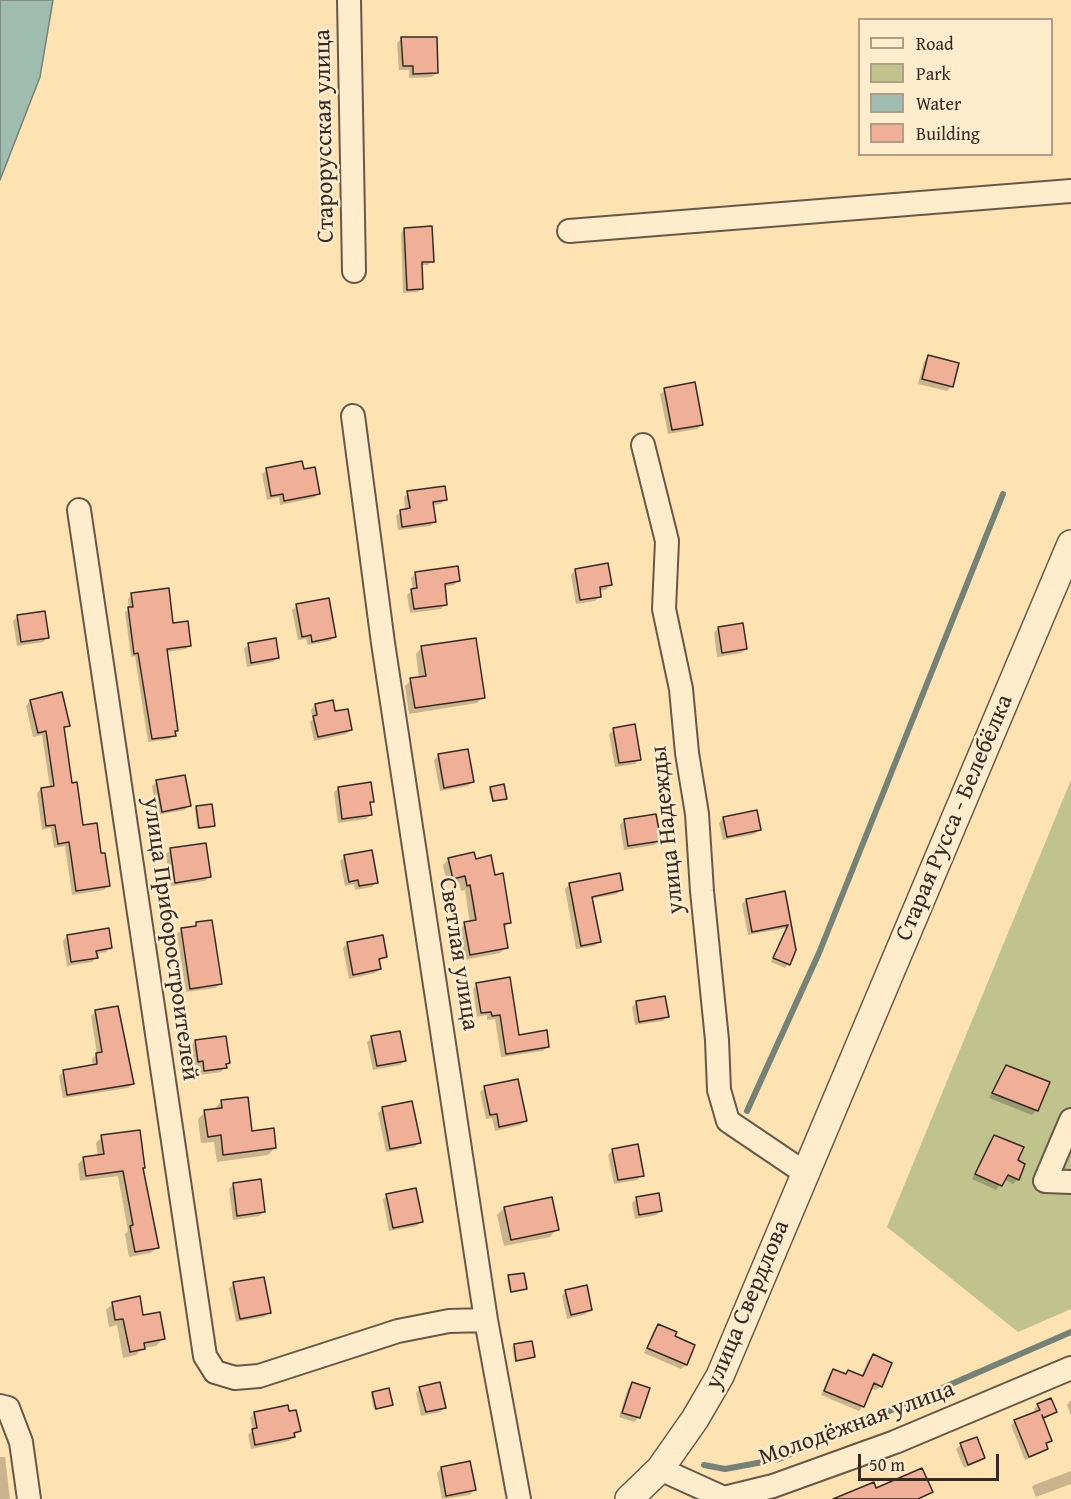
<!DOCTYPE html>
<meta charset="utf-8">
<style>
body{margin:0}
#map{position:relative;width:1071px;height:1499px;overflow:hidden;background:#fde2b2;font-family:"Gentium Book Plus",serif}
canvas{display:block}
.legend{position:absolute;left:858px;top:18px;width:195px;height:138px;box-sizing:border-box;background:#feeccd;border:2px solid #ae9e8a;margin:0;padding:8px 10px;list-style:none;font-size:18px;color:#362a25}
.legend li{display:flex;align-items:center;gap:12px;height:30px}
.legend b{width:30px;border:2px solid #ae9e8a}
.scale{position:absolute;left:858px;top:1454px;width:141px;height:27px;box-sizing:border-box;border:3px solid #362a25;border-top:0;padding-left:8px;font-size:18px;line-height:21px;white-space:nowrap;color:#362a25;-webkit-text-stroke:4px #feeccd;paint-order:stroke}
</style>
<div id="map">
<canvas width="1071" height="1499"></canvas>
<ul class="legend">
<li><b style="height:8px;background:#feeccd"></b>Road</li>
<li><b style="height:16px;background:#c0c38c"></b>Park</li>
<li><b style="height:16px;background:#9fbdae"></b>Water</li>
<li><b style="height:16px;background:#f0af97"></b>Building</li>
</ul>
<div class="scale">50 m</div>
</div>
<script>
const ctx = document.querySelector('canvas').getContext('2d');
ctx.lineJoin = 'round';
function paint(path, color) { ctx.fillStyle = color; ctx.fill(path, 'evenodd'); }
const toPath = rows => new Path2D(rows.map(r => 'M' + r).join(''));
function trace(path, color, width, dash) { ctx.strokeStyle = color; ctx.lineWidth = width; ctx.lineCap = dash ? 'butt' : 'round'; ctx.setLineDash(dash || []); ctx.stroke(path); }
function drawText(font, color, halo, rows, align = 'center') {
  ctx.font = font + ' "Gentium Book Plus",serif'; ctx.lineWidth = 5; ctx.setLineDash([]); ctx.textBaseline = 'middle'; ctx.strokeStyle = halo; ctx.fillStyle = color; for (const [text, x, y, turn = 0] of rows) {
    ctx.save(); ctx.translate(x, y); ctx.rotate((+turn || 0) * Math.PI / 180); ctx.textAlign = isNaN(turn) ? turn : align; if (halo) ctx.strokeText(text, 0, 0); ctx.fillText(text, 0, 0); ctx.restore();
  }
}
paint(toPath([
 [1071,780,1071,1309,1018,1332,887,1227]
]), '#c0c38c');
const water = toPath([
 [0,0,53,0,40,77,0,180,0,0]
]);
paint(water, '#9fbdae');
trace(water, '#758277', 1.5);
paint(toPath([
 [402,38,437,73,432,77,409,78,409,70,399,70,397,43],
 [404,229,432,261,428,265,420,265,422,288,418,292,403,293,401,233],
 [928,357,952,386,947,391,918,384,924,362],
 [665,390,702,424,697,429,668,434,660,394],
 [267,470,302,471,318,494,314,498,280,505,279,497,267,500,262,474],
 [408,493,445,499,441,504,432,505,435,521,430,526,398,530,396,516,401,511,405,510,404,497],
 [575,570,610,585,606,590,599,591,600,596,595,601,576,604,571,575],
 [416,573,458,581,454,585,443,587,446,604,441,609,410,613,407,595,413,590,411,578],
 [132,595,172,624,190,645,186,649,166,652,176,730,170,739,148,742,135,656,131,657,125,612,129,609,128,599],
 [297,606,335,637,330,641,308,645,306,639,298,640,292,610],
 [18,616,47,638,43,642,17,646,13,621],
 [718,628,746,649,741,653,717,657,714,633],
 [248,645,278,657,273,662,247,667,244,649],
 [422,647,483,697,477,703,409,714,405,686,411,680,419,678,416,654],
 [61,694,68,725,64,730,71,785,82,827,100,855,108,886,104,890,72,895,65,846,54,848,51,828,42,830,37,793,41,789,50,788,42,735,33,737,26,706,30,701],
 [315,705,351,729,346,734,314,741,310,722,313,719,311,710],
 [614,730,640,759,635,764,615,767,609,734],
 [439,755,472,782,468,786,440,791,434,760],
 [157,782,189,805,185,810,157,815,152,786],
 [338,788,372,801,369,804,370,815,366,819,338,823,334,793],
 [491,788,506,798,492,802,489,790],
 [197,807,213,826,211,828,197,829,195,809],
 [723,818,760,829,755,834,723,840,719,823],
 [624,820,659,841,654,845,624,850,620,825],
 [171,850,209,877,205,881,171,886,166,854],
 [345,856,376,882,372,887,355,890,354,884,345,886,340,861],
 [449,859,475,860,494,877,510,922,503,929,507,947,500,953,464,960,459,930,465,924,470,923,465,890,461,891,459,882,447,884,443,865],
 [570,884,622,889,617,894,591,899,599,941,595,946,576,949,565,889],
 [784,893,795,950,788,964,785,968,771,962,786,928,748,935,742,904,746,900],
 [196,924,220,983,216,988,186,992,177,934,182,930,192,928],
 [67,936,111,947,106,952,96,954,96,957,92,962,67,966,63,941],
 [347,944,386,956,378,962,380,969,375,973,349,979,343,948],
 [477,984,518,1037,548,1046,543,1051,501,1057,495,1019,487,1020,487,1015,477,1017,473,989],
 [637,1002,667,1016,663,1021,635,1025,632,1007],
 [117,1008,133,1084,128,1088,63,1098,59,1076,64,1071,93,1067,92,1059,97,1054,91,1016,95,1012],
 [372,1038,405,1060,400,1065,373,1070,367,1042],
 [195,1041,228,1062,221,1072,200,1075,198,1065,193,1065,191,1046],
 [1007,1067,1037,1110,1032,1115,989,1098,1002,1072],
 [485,1088,526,1120,521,1125,495,1131,492,1118,486,1119,480,1092],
 [221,1102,251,1132,275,1148,268,1155,217,1162,214,1142,201,1143,198,1119,205,1112,214,1109],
 [383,1109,419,1142,415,1147,386,1152,378,1113],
 [102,1137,144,1167,142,1169,157,1247,151,1253,129,1257,125,1234,128,1231,118,1176,80,1181,78,1164,84,1158,98,1157,96,1143],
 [994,1137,1016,1161,1018,1179,1013,1184,1004,1179,996,1190,972,1179,989,1142],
 [613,1150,642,1175,637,1180,614,1184,608,1155],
 [234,1184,263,1212,259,1216,233,1220,229,1189],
 [387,1195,421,1221,417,1226,389,1231,383,1200],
 [637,1199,661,1211,656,1215,635,1219,632,1203],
 [504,1208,557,1229,550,1237,504,1246,497,1215],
 [509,1277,525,1289,510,1293,507,1279],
 [234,1284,269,1313,264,1317,236,1322,229,1288],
 [566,1291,591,1310,586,1314,567,1319,562,1296],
 [113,1303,142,1317,163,1339,156,1346,143,1348,136,1355,123,1358,117,1325,109,1327,106,1310],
 [659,1326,673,1337,693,1346,686,1365,681,1369,644,1353,654,1330],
 [514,1346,533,1357,515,1362,512,1347],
 [873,1356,881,1386,876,1390,870,1388,863,1406,859,1411,821,1395,829,1375,833,1370,845,1375,848,1372,861,1377,868,1360],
 [633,1384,648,1389,638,1418,634,1422,619,1417,628,1388],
 [420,1388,445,1407,440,1412,421,1416,416,1393],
 [373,1393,391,1405,374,1410,371,1395],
 [1071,1400,1071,1415,1067,1405],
 [1038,1405,1055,1412,1042,1420,1050,1441,1042,1453,1025,1460,1011,1425,1015,1421,1036,1414,1034,1409],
 [254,1413,288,1413,299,1430,289,1441,251,1449,248,1435,253,1430,250,1418],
 [961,1445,984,1458,979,1462,964,1468,956,1449],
 [0,1457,5,1457,10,1499,0,1499],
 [441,1468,474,1490,470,1495,442,1499,437,1473],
 [1071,1471,1071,1484,1036,1497,1032,1487,1034,1485]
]), '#0003');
trace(toPath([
 [747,1111,819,953,1003,494],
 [704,1465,725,1469,779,1459,1071,1332]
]), '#758277', 6);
const building = toPath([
 [401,37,437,37,438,73,413,74,413,66,403,66,401,37],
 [432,226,434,262,422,262,423,289,407,290,404,228,432,226],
 [928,355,959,363,953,387,922,379,928,355],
 [695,382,703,425,672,430,664,388,695,382],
 [302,461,304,469,315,467,320,494,284,501,283,494,271,496,266,468,302,461],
 [445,486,447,500,433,502,436,522,402,527,400,510,410,508,407,491,445,486],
 [608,563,612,585,600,587,601,597,580,600,575,569,608,563],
 [458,566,460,581,445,584,447,605,414,609,411,589,417,588,415,572,458,566],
 [169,588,173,623,188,621,191,646,167,649,178,731,175,731,176,736,152,739,138,653,134,654,128,607,133,607,131,593,169,588],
 [329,598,336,637,312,642,311,635,302,637,296,604,329,598],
 [45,611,49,638,21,642,17,615,45,611],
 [743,623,747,649,722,653,718,627,743,623],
 [276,638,279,658,251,663,248,643,276,638],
 [476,638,485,698,415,708,410,678,426,676,421,646,476,638],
 [62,692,70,726,64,727,72,783,77,782,83,825,97,823,101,853,105,853,110,886,76,891,69,842,58,844,55,825,46,826,41,788,54,786,46,731,38,733,30,700,62,692],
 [333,700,335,711,348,709,352,730,318,737,313,716,317,715,315,704,333,700],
 [635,724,641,760,619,763,613,728,635,724],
 [468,749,474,782,444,788,438,754,468,749],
 [185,775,191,806,162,812,156,780,185,775],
 [371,782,374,802,370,802,372,815,342,819,338,787,371,782],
 [504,784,507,799,493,801,490,787,504,784],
 [212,804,215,826,199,828,196,806,212,804],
 [757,810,761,830,727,837,723,817,757,810],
 [656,814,661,841,628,846,624,819,656,814],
 [206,843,211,877,175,883,170,848,206,843],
 [372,850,378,883,359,886,358,880,349,882,344,855,372,850],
 [474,852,476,859,491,855,495,875,503,873,511,923,504,924,508,948,470,955,464,922,476,920,470,885,467,886,465,876,453,879,448,858,474,852],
 [620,873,623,890,592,897,601,942,581,946,569,883,620,873],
 [785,891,796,950,790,965,773,958,788,925,752,932,746,899,785,891],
 [212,920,222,984,190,989,181,928,196,926,196,922,212,920],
 [109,928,112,948,96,951,98,958,71,962,67,935,109,928],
 [383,935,387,957,379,959,381,969,353,975,347,942,383,935],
 [510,977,519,1035,547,1030,549,1047,506,1054,500,1015,492,1016,491,1012,481,1013,476,983,510,977],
 [665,996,669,1017,639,1022,636,1001,665,996],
 [118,1006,134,1084,67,1095,63,1070,97,1064,96,1053,102,1052,95,1010,118,1006],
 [400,1031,406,1061,377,1066,371,1036,400,1031],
 [226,1036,230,1063,226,1064,227,1068,204,1071,203,1061,198,1062,195,1040,226,1036],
 [1006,1065,1050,1082,1038,1111,992,1093,1006,1065],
 [518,1079,527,1121,499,1127,497,1114,490,1115,484,1086,518,1079],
 [248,1097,252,1131,274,1128,276,1148,223,1155,221,1135,208,1137,204,1110,222,1108,221,1100,248,1097],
 [412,1101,421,1143,390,1149,382,1107,412,1101],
 [140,1130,145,1168,143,1168,159,1248,135,1252,130,1226,133,1225,123,1171,86,1176,83,1157,104,1154,101,1135,140,1130],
 [994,1135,1024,1147,1018,1160,1025,1164,1019,1180,1008,1175,1002,1186,975,1174,994,1135],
 [638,1144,644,1176,618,1180,612,1149,638,1144],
 [261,1179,265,1212,237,1216,233,1183,261,1179],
 [416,1188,423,1222,393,1228,386,1194,416,1188],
 [659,1193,662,1211,639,1215,636,1197,659,1193],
 [552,1197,559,1230,511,1240,504,1207,552,1197],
 [524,1273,527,1289,511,1292,508,1275,524,1273],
 [264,1277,271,1313,240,1319,233,1282,264,1277],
 [587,1285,592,1310,571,1315,565,1290,587,1285],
 [140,1296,143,1315,160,1312,165,1339,144,1343,145,1349,130,1352,123,1319,115,1320,112,1302,140,1296],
 [658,1324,677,1332,675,1336,695,1345,687,1365,647,1348,658,1324],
 [532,1341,535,1357,516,1361,514,1344,532,1341],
 [873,1354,892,1363,882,1387,874,1383,864,1407,824,1391,833,1369,846,1374,848,1370,863,1376,873,1354],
 [440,1382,446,1408,426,1412,419,1387,440,1382],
 [632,1382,650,1388,640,1418,622,1413,632,1382],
 [389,1388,393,1405,376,1409,372,1392,389,1388],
 [1051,1398,1057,1412,1043,1418,1042,1415,1052,1441,1046,1443,1048,1449,1029,1457,1014,1420,1040,1410,1037,1404,1051,1398],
 [288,1405,289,1411,296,1410,301,1431,294,1433,295,1437,255,1445,252,1429,257,1428,254,1412,288,1405],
 [977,1437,985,1458,968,1465,960,1443,977,1437],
 [470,1461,476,1490,446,1496,441,1467,470,1461],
 [922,1468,933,1492,918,1499,833,1499,874,1482,876,1488,922,1468]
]);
paint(building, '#f0af97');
trace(building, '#362a25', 1.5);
const minor = toPath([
 [349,0,354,271],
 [569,231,1071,191],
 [353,416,383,643,486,1320,519,1499],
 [643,445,667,541,664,609,681,689,687,753,697,814,702,891,717,1040,719,1090,728,1121,805,1173],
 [79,510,205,1356,215,1372,235,1378,259,1376,398,1331,449,1321,486,1320],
 [1071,1120,1045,1181,1071,1182],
 [0,1406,8,1408,21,1442,29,1499],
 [660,1469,724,1498,773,1486,895,1442,1071,1368]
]);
const tertiary = toPath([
 [629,1499,660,1469,695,1419,720,1376,1071,544]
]);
trace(minor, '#685848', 26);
trace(tertiary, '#685848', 30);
trace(minor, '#feeccd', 22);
trace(tertiary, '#feeccd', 27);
drawText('24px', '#362a25', '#feeccd', [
 ["Старорусская улица",325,136,-91],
 ["Старая Русса - Белебёлка",955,818,-67],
 ["улица Надежды",668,830,-96],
 ["улица Приборостроителей",170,939,82],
 ["Светлая улица",458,954,81],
 ["улица Свердлова",748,1305,-67],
 ["Молодёжная улица",857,1424,-20]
]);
</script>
